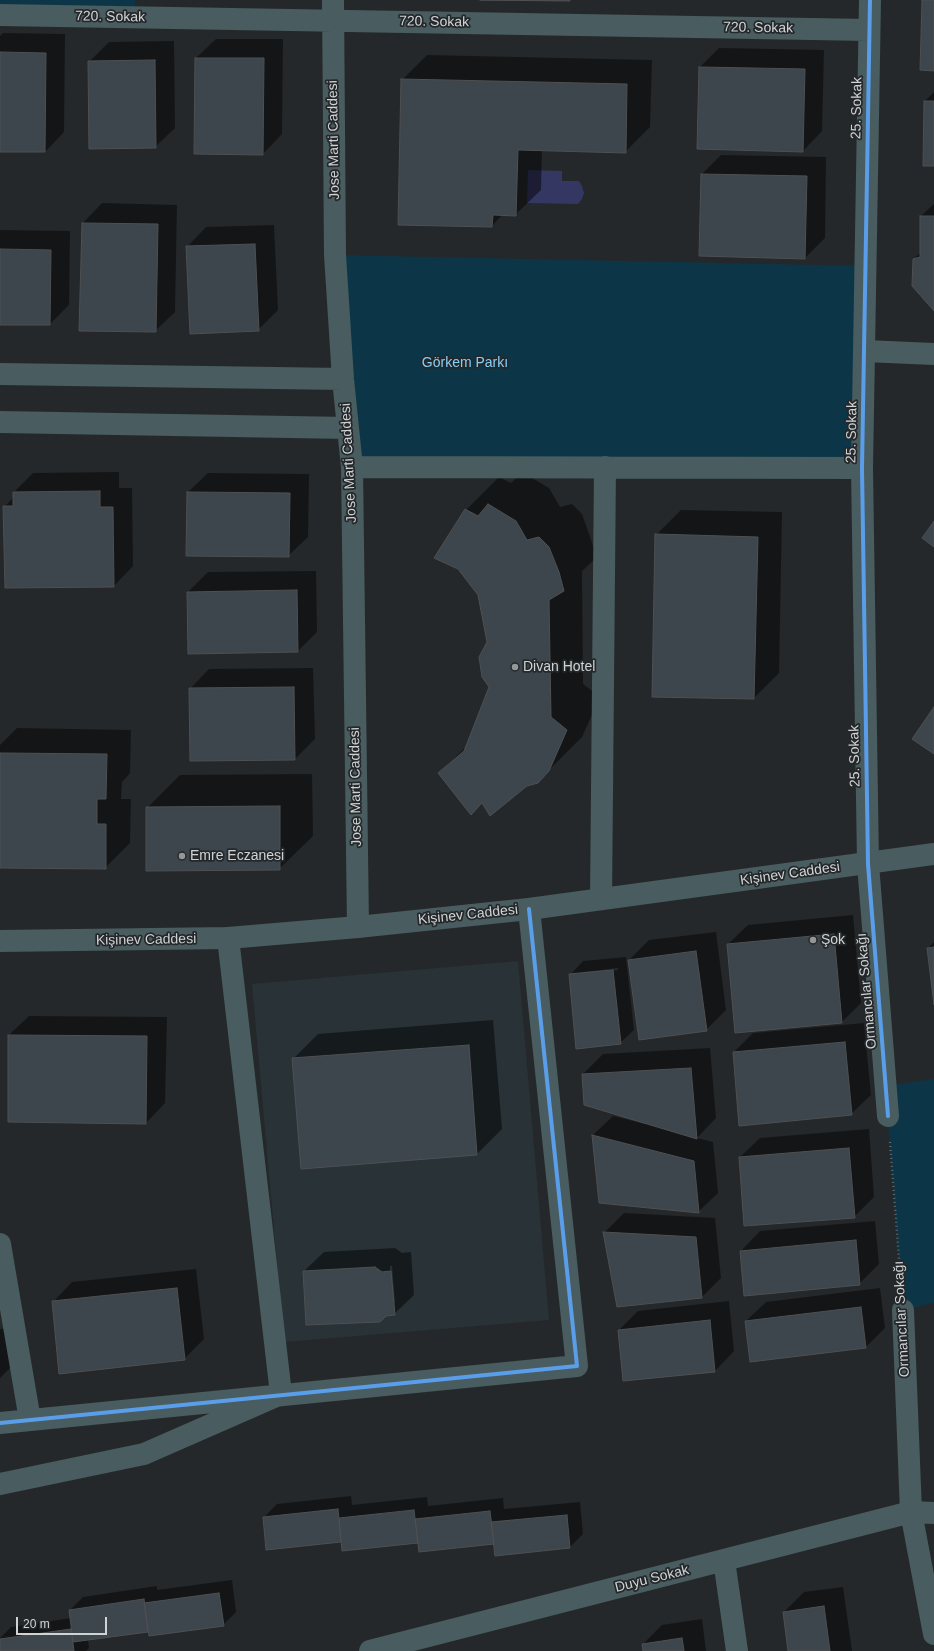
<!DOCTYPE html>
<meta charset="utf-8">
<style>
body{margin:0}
#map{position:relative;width:934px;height:1651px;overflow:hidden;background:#25282a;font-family:Arial,sans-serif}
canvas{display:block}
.scale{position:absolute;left:16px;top:1617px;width:91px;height:18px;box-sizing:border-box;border:2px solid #d0d3d4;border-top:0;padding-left:5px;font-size:12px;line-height:14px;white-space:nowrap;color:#d0d3d4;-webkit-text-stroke:3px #24282b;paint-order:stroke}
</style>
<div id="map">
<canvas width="934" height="1651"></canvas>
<div class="scale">20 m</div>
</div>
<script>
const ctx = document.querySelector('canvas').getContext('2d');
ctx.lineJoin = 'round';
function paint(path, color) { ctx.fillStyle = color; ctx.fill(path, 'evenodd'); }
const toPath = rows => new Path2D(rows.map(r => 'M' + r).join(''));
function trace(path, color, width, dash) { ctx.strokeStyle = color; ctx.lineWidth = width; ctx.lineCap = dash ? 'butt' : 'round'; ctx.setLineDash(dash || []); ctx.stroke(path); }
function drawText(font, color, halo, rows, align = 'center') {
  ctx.font = font + ' Arial,sans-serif'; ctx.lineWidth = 3.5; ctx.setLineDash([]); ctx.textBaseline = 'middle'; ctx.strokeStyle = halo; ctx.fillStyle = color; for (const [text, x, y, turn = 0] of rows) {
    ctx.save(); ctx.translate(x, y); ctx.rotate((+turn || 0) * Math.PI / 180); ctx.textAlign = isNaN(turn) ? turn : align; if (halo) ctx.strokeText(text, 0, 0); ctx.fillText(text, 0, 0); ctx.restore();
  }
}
paint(toPath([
 [518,961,549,1320,284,1342,252,984]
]), '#283237');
paint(toPath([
 [0,0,135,0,135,17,0,15],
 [335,255,866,266,862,468,352,467],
 [934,1079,934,1303,903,1310,885,1086]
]), '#0c3647');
paint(toPath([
 [528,170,562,171,562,181,579,181,582,186,584,193,582,199,578,204,527,203]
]), '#353763');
paint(toPath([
 [3,33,65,34,64,132,45,152,0,151,0,36],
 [216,39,283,39,282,134,263,154,196,58],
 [174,41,175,128,155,147,89,62,109,42],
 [719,48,824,50,822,131,803,151,700,67],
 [427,55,652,60,650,127,625,152,542,150,541,190,516,214,503,214,492,226,402,80],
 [934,92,934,165,924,165,925,101],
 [721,155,826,157,825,238,805,258,700,255,702,174],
 [102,203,177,205,175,312,155,331,80,330,83,223],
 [934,204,934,310,914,259,921,252,921,216],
 [274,225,278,310,258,330,187,247,206,227],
 [0,230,70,231,69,305,50,324,0,324],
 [119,472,119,488,132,488,133,566,114,586,4,507,14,497,14,492,33,473],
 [522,472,549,488,560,507,572,504,582,514,597,557,582,571,583,684,600,697,582,737,537,782,483,803,471,814,439,773,468,745,490,687,488,642,466,510,499,477,511,483],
 [208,473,309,474,308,537,288,556,188,492],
 [681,510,782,512,779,673,754,698,656,535],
 [316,571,317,632,298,651,188,592,208,572],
 [313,668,315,739,295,759,191,760,190,689,209,669],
 [17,728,131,730,130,773,122,782,121,799,131,799,130,843,105,868,0,867,0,745],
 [312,774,313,836,279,869,147,808,180,775],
 [853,915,861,1003,842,1022,728,944,748,925],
 [716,932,726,1010,706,1030,629,960,649,940],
 [934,942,934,997,928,948],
 [626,957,634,1030,620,1043,570,975,583,961],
 [618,968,618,970,583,974,583,972],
 [29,1016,167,1017,165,1103,146,1123,9,1035],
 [493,1020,502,1129,477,1154,293,1059,318,1034],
 [864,1023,871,1095,851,1114,734,1052,753,1033],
 [710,1048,716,1118,697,1138,713,1142,718,1193,698,1212,600,1202,593,1135,613,1116,645,1124,646,1122,583,1074,603,1054],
 [869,1129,874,1197,854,1217,740,1157,760,1138],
 [624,1213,715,1218,721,1278,702,1297,604,1233],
 [875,1221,879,1264,859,1284,741,1251,760,1231],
 [395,1248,402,1253,411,1252,414,1295,394,1314,304,1271,324,1252],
 [390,1266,392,1266,395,1303,393,1303],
 [196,1269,204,1339,184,1359,53,1302,72,1282],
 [880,1288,885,1328,866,1347,751,1361,746,1321,766,1302],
 [729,1301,734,1351,715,1371,624,1380,619,1330,638,1311],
 [10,1328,13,1365,0,1378,0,1329],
 [351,1496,352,1505,427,1497,428,1506,503,1498,504,1509,580,1502,583,1534,570,1547,494,1543,342,1541,267,1548,264,1517,277,1504],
 [232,1580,236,1612,223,1625,149,1631,88,1639,89,1648,86,1651,0,1651,0,1638,11,1627,71,1618,70,1610,83,1597,157,1586,157,1590],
 [843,1587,852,1651,789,1651,784,1612,804,1592],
 [702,1619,706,1651,644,1651,643,1644,662,1625]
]), '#0007');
const building = toPath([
 [480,0,570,0,570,1,480,0],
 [922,0,934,0,934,71,920,70,922,0],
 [0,52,46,53,45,152,0,152,0,52],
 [195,58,264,58,263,155,194,154,195,58],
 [155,60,156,148,89,149,88,61,155,60],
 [699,67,805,69,803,152,697,149,699,67],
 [401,79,627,84,626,153,518,150,516,216,493,215,492,227,398,225,401,79],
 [924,101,934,101,934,166,923,166,924,101],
 [701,174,807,176,805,259,699,256,701,174],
 [920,216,934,216,934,311,912,286,913,259,920,257,920,216],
 [82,223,158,224,156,332,79,331,82,223],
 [255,244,259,331,190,334,186,246,255,244],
 [0,249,51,250,50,325,0,325,0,249],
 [100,491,100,507,113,507,114,587,5,588,3,506,13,506,13,492,100,491],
 [187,492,290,493,289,557,186,556,187,492],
 [488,504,516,521,527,540,539,537,549,547,559,572,564,591,549,600,551,717,567,730,549,771,538,783,527,786,490,816,482,803,471,815,438,773,464,751,489,687,482,677,479,657,487,642,478,595,458,569,434,558,465,509,478,516,488,504],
 [934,521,934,547,922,538,934,521],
 [655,534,758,537,754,699,652,697,655,534],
 [297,590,298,652,188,654,187,592,297,590],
 [294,687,295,760,190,761,189,688,294,687],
 [934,707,934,754,912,739,934,707],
 [0,753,107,754,106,799,97,799,97,824,106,824,106,869,0,868,0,753],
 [280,806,280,870,146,871,146,807,280,806],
 [834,934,842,1023,735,1033,727,944,834,934],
 [934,947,934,1005,927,948,934,947],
 [696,951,707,1031,639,1040,628,960,696,951],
 [613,970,621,1044,576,1049,569,974,613,970],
 [8,1035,147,1036,146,1124,8,1122,8,1035],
 [845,1042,852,1115,739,1126,733,1052,845,1042],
 [469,1045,477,1155,301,1169,292,1058,469,1045],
 [691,1068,697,1139,584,1105,582,1074,691,1068],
 [592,1135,694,1161,699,1213,599,1203,592,1135],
 [849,1148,855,1218,744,1226,739,1157,849,1148],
 [603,1232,696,1237,702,1298,617,1307,603,1232],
 [856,1240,860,1285,744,1296,740,1251,856,1240],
 [375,1267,382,1272,391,1271,395,1315,386,1316,380,1322,306,1325,303,1271,375,1267],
 [177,1288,185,1360,59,1374,52,1301,177,1288],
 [861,1307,866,1348,750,1362,745,1321,861,1307],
 [710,1320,715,1372,623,1381,618,1330,710,1320],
 [338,1509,341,1542,266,1550,263,1517,338,1509],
 [414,1510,418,1543,342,1551,339,1518,414,1510],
 [490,1511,494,1544,419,1552,415,1519,490,1511],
 [567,1515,570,1548,495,1556,491,1522,567,1515],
 [219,1593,224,1626,149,1636,144,1603,219,1593],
 [144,1599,148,1632,73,1642,69,1610,144,1599],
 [824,1606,830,1651,788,1651,783,1612,824,1606],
 [71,1629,74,1651,0,1651,0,1639,71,1629],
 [682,1638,684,1651,643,1651,642,1644,682,1638]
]);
paint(building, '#3d454d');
trace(building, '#4e5052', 1);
trace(toPath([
 [890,1142,901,1285]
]), '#5b6769', 2.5, [1, 3]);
trace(toPath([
 [333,0,335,255,343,379,352,467,358,927],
 [870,0,862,468,868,864,888,1116],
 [0,15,869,30],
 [865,351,934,354],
 [0,374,343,379],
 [0,422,348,428],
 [352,467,862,468],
 [601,899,605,467],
 [0,1244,30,1420],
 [903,1310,911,1512,934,1634],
 [0,1423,577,1366,529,909],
 [0,1484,144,1454,281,1394,228,938],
 [724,1560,737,1651],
 [370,1651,911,1512,934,1513]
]), '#495c5f', 22);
trace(toPath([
 [0,941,228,938,358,927,529,909,934,854]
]), '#495c5f', 22);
trace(toPath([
 [870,0,862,468,868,864,888,1116],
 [0,1423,577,1366,529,909]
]), '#5a9eea', 4);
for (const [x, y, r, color] of [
 [515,667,4,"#949798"],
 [182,856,4,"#949798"],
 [813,940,4,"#949798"]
]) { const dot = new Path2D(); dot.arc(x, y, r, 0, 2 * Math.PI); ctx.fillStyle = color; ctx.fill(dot); trace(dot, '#24282b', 1.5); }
drawText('14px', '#d0d3d4', '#24282b', [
 ["720. Sokak",110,17,1],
 ["720. Sokak",434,22,1],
 ["720. Sokak",758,28,1],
 ["25. Sokak",857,108,-89],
 ["Jose Marti Caddesi",334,140,-91],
 ["25. Sokak",852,432,-89],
 ["Jose Marti Caddesi",349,463,-93],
 ["25. Sokak",855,756,-91],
 ["Jose Marti Caddesi",356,787,-91],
 ["Kişinev Caddesi",790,874,-8],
 ["Kişinev Caddesi",468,915,-6],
 ["Kişinev Caddesi",146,940,-1],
 ["Ormancılar Sokağı",867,991,-95],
 ["Ormancılar Sokağı",902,1319,-93],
 ["Duyu Sokak",652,1579,-14]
]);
drawText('14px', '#86cff6', '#24282b', [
 ["Görkem Parkı",465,363]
]);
drawText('14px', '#d0d3d4', '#24282b', [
 ["Divan Hotel",523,667],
 ["Emre Eczanesi",190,856],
 ["Şok",821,940]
], 'left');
</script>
